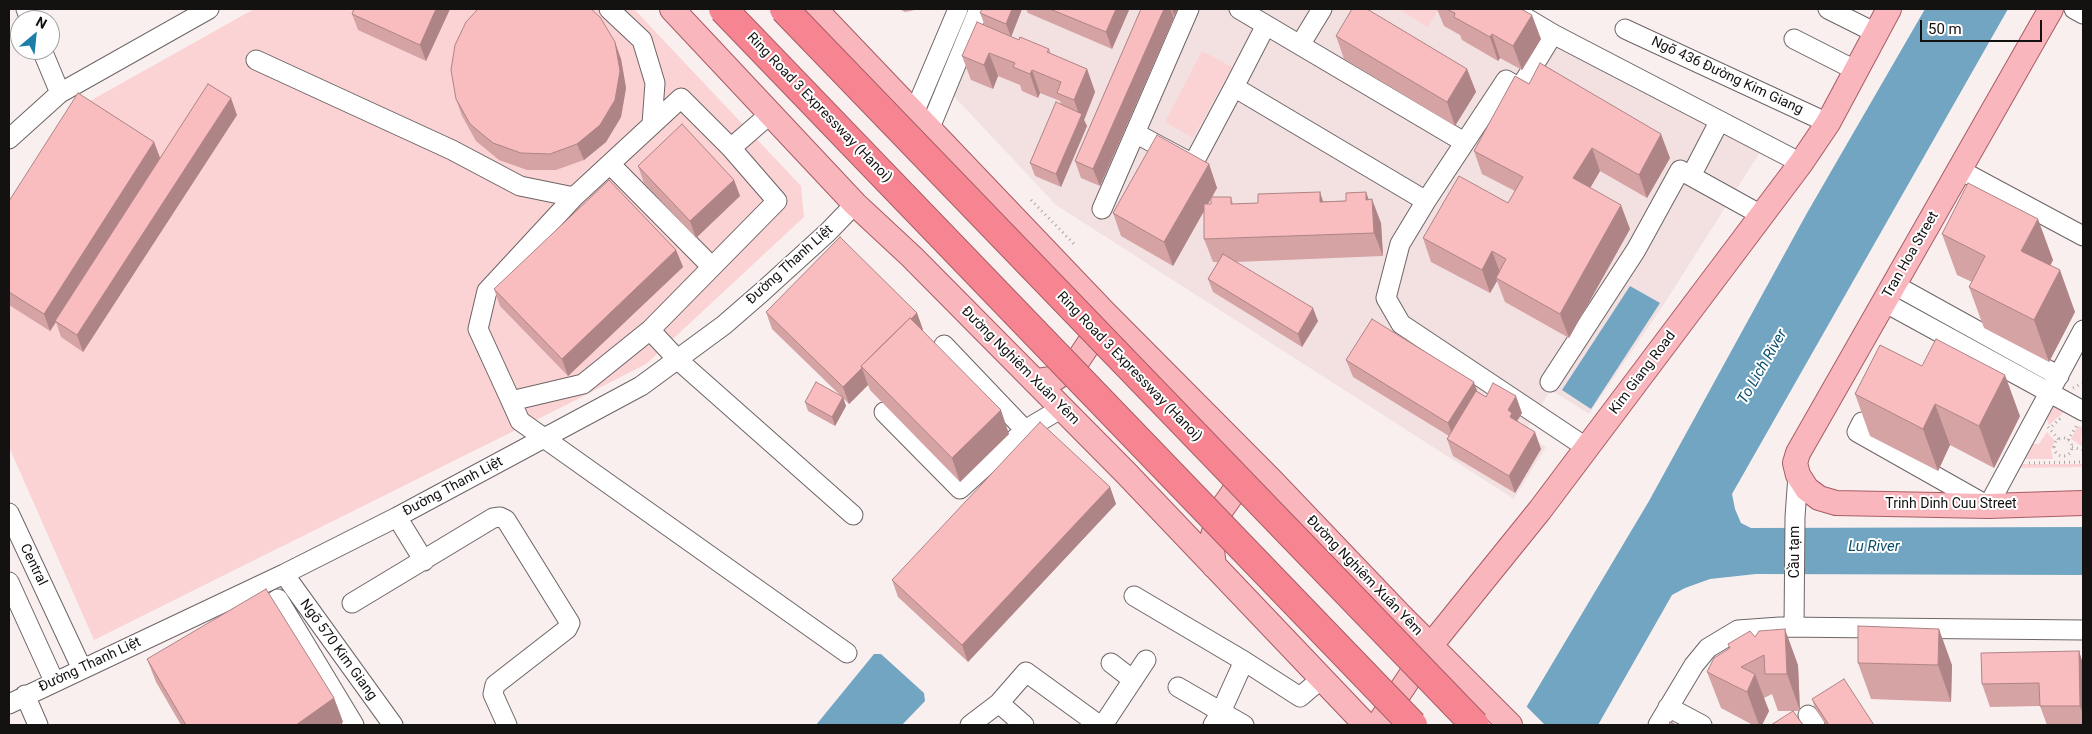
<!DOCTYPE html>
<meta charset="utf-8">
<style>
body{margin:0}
#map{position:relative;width:2092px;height:734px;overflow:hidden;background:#f9efef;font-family:Roboto,sans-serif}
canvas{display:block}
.frame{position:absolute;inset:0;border:10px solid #141111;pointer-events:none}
.north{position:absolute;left:10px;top:10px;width:50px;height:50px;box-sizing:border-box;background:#fff;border:1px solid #a1a0a0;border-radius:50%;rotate:28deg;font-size:14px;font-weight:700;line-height:20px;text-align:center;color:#141111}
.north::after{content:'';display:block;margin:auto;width:18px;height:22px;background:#1d7da9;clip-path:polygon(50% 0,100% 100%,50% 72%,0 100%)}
.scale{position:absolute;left:1920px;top:20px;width:122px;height:22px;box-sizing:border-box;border:2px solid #141111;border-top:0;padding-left:6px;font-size:15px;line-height:18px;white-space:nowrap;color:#141111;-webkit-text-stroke:4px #fff;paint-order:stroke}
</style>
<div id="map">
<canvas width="2092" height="734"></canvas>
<div class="frame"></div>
<div class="north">N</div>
<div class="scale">50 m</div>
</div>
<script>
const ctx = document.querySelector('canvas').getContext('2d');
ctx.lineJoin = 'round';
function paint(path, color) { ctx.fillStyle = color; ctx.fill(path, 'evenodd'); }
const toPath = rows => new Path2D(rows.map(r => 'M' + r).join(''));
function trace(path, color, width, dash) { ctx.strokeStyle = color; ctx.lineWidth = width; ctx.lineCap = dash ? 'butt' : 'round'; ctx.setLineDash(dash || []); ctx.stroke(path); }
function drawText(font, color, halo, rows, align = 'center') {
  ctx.font = font + ' Roboto,sans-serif'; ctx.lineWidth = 4; ctx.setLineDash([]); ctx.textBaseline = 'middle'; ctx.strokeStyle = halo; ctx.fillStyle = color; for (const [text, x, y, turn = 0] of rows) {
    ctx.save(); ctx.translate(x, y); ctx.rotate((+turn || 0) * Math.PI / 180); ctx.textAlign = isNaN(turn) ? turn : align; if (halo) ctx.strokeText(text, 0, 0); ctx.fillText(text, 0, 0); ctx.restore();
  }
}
paint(toPath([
 [988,9,1519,9,1762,149,1666,301,1589,414,1551,390,1524,433,1546,447,1514,499,1056,205,950,92]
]), '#f3e1e2');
paint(toPath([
 [254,9,634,9,801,186,804,217,646,364,568,404,94,640,9,447,9,214,72,111],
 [1398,9,1439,9,1428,27],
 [1202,51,1232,67,1193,138,1165,122],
 [2051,399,2063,406,2064,412,2049,425,2044,412],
 [2078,426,2083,428,2081,438,2083,447,2071,439],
 [2047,432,2055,441,2051,449,2053,459,2021,459,2029,444,2039,444],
 [2020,464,2083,464,2083,467,2020,468]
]), '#fcd3d5');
paint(toPath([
 [1925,9,2008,9,1732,494,1735,509,1741,523,1751,528,2083,527,2083,575,1756,574,1710,579,1685,588,1672,595,1598,725,1514,725,1527,706,1649,501,1807,213],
 [1630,286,1660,303,1591,409,1562,390],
 [874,654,881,654,924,693,925,701,902,725,816,725]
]), '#72a5c2');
paint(toPath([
 [1525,705,1545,725,1511,725]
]), '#f9efef');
const minor = toPath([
 [26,9,30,20],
 [609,9,642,40,655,83,652,124],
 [1511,9,1553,34],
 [1828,9,1876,33],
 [2074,9,2083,14],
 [1266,25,1464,142],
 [1625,29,1828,123],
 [1794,39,1855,70],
 [1300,45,1322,9],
 [42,50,60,93],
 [256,60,452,150,520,186,574,197],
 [1234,87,1266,25,1239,9],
 [914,113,958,9],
 [929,130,979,9],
 [1135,133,1193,164,1234,87,1426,201,1400,244,1386,298,1401,324,1587,448],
 [9,139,60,93,209,9],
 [610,164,712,267,650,330,678,360,853,515],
 [1960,170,2083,236],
 [1691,176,1719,122],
 [1426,201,1506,80,1520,88,1553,34,1801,163],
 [1102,209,1189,9],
 [712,267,777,201,731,148],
 [1893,284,2059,376],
 [1884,302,2083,411],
 [650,330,583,384,511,401,520,421,847,653],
 [1550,382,1636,250,1680,170,1763,216],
 [511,401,478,329,487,291,574,197,681,98,731,148,770,114],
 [884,412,960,489,1025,430,944,345],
 [1862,422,1857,432,1988,506,2083,330],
 [1025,430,1062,408],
 [9,513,82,669],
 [397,517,424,561],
 [284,574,393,725],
 [9,582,54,681],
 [1134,596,1244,661,1300,697,1321,679],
 [352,603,493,518,500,517,506,520,570,623,567,629,495,685,493,694,507,725],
 [252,615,278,599,354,725],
 [1794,627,1795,517,1798,475],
 [1111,663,1133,680],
 [1178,687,1244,725],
 [25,695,38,725],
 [999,703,1024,725],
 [9,704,284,574,397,517,641,386,724,325,762,292,828,232,855,204],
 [1668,707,1702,725],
 [1808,715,1815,725],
 [970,725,999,703,1026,672,1099,725],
 [1103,725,1146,660],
 [1213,725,1221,712,1244,661],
 [1658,725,1694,665,1708,648,1738,630,1780,627,2083,630]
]);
const major = toPath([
 [672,9,855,204,912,257,1126,473,1366,725],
 [815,9,1103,311,1271,480,1401,616,1510,725],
 [2051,9,1798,453,1795,463,1798,475,1807,489,1819,498,1836,503,1988,506,2083,503],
 [1036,381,1056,378,1076,363,1094,336,1101,314],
 [1214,566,1211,542,1221,510,1233,493,1262,482],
 [1378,725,1431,645,1540,510,1801,163,1828,123,1889,9]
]);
trace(minor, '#6d6465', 21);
trace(major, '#a85c64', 26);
trace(toPath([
 [1031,200,1076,246],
 [2073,388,2083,383],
 [2052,426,2062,417],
 [2048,427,2059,440],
 '2054 447a9 9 0 1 1 18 0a9 9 0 1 1-18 0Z',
 [2068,440,2077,425],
 [2072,447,2083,450],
 [2029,463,2083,462]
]), '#ada5a5', 3, [1, 4]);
trace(minor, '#fff', 19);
trace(major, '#fab6bd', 24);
const highwayBridge = toPath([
 [723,9,1413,725],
 [784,9,1475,725]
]);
trace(highwayBridge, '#a85c64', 30, []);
trace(highwayBridge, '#f78591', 28);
paint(toPath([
 [450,9,426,61,358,30,352,14],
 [899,9,920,9,905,12],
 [1022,9,1011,37,1019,40,1049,49,1051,54,1087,69,1095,92,1084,120,1087,126,1061,187,1035,176,1030,163,1061,104,1060,101,1040,93,1038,98,1022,91,1020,85,998,76,993,89,971,80,962,56,985,26,980,13],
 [1026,9,1128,9,1129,10,1112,49,1028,13],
 [1141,9,1178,9,1174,16,1173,16,1174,18,1100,186,1081,178,1075,161],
 [1437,9,1521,9,1541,39,1522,70,1500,58,1498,61,1462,40,1460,35,1444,26],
 [1336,36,1467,69,1476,92,1455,126,1344,59],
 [621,59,626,88,621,117,606,142,584,160,556,170,527,170,499,160,476,141,462,116,456,99],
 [1515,76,1670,158,1647,198,1600,171,1590,188,1630,229,1569,338,1505,302,1497,281,1490,293,1431,262,1423,238,1508,203,1515,191,1482,174,1474,151],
 [237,115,83,352,61,337,56,322,50,331,9,305,9,201,154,142,160,158],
 [1209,164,1217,188,1212,197,1231,197,1233,204,1369,200,1381,223,1383,256,1236,262,1318,321,1302,347,1213,292,1208,279,1218,262,1213,262,1204,239,1204,211,1173,266,1121,236,1113,213],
 [1211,198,1211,204,1208,204],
 [638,166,734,180,740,196,696,238,644,183],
 [1942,234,2053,260,2050,266,2075,312,2049,362,1984,328,1969,287,1972,282,1957,275],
 [676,250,683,267,568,376,500,306,494,289],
 [766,312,917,313,923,330,922,331,1009,434,960,482,870,390,868,385,849,404,843,398,846,406,835,426,808,411,805,402,842,397,772,329],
 [1880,345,2020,416,1994,468,1950,445,1938,471,1870,436,1855,394],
 [1346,360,1477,391,1486,397,1522,413,1517,421,1541,449,1515,493,1453,456,1447,439,1449,436,1353,377],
 [1110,487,1116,504,968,662,898,597,892,580],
 [1755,637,1798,665,1800,711,1778,711,1772,694,1764,698,1769,711,1762,725,1753,725,1721,708,1707,672,1730,649,1728,644],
 [2079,651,2083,664,2083,725,2047,725,2040,706,1990,707,1982,684],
 [147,659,334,698,343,722,338,725,181,725,156,682],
 [1858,663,1952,665,1951,702,1871,699],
 [1812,699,1874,725,1826,725,1815,708]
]), '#d6a3a5');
paint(toPath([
 [436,9,450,9,426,61,420,45],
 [1012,9,1022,9,1011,37,1006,24],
 [1116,9,1128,9,1129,10,1112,49,1106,32],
 [1164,9,1170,9,1174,18,1100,186,1093,169],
 [1172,9,1178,9,1174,16],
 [1532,15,1541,39,1522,70,1513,46],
 [1492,34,1500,58,1498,61,1490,37],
 [615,42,621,59,626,88,621,117,606,142,584,160,577,144],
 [989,53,998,76,993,89,984,65],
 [1087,69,1095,92,1084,120,1087,126,1061,187,1056,174,1080,117,1074,100],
 [1467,69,1476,92,1455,126,1447,102],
 [1032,70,1040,93,1038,98,1030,74],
 [231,98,237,115,83,352,77,335],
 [1661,134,1670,158,1647,198,1639,175],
 [154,142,160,158,55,321,56,322,50,331,44,314],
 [1592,148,1600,171,1582,202,1573,178],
 [1209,164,1217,188,1173,266,1164,242],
 [734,180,740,196,696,238,690,221],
 [1320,192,1328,216,1320,202],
 [1366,192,1373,211,1372,199,1381,223,1383,256,1374,233,1366,200],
 [1621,205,1630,229,1569,338,1560,314],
 [2038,219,2053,260,2036,292,2021,251],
 [676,250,683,267,568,376,562,359],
 [1492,251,1501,275,1496,278,1497,281,1490,293,1482,270],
 [2060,270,2075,312,2049,362,2034,320],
 [1313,308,1318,321,1302,347,1298,334],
 [917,313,923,330,874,379,863,368],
 [862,368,868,385,849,404,843,387],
 [2005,375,2020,416,1994,468,1979,426],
 [1474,382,1480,399,1454,440,1448,423],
 [1516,396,1522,413,1516,423,1516,433,1508,410],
 [843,397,846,406,835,426,832,417],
 [1935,404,1950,445,1938,471,1923,429],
 [1001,410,1009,434,960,482,952,458],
 [1535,432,1541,449,1515,493,1509,476],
 [1110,487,1116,504,968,662,962,645],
 [1785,629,1798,665,1800,711,1787,674],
 [1939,629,1952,665,1951,702,1938,665],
 [2079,651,2083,664,2083,715,2080,706],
 [1755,674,1769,711,1762,725,1759,725,1747,692],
 [334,698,343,722,338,725,296,725]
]), '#ae8486');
const building = toPath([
 [354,9,436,9,420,45,352,14,354,9],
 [478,9,591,9,600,17,615,42,620,71,615,100,600,125,577,144,550,154,521,153,493,143,470,124,456,99,451,70,455,45,466,22,478,9],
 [982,9,1012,9,1006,24,980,13,982,9],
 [1050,9,1116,9,1106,32,1050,9],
 [1141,9,1164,9,1093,169,1075,161,1141,9],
 [1352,9,1367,9,1467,69,1447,102,1336,36,1352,9],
 [1446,9,1521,9,1532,15,1513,46,1492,34,1490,37,1454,17,1455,13,1446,9],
 [977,22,1019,40,1020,37,1049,49,1047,52,1087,69,1074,100,1057,93,1061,82,1032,70,1030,74,1013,67,1015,63,989,53,984,65,962,56,977,22],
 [1540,63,1661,134,1639,175,1592,148,1573,178,1621,205,1560,314,1496,278,1506,259,1492,251,1482,270,1423,238,1459,176,1508,203,1523,177,1474,151,1515,76,1529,84,1540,63],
 [208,84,231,98,77,335,55,321,208,84],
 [78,93,154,142,44,314,9,292,9,201,78,93],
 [1056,102,1082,114,1056,174,1030,163,1056,102],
 [682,124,734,180,690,221,638,166,682,124],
 [1157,135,1209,164,1164,242,1113,213,1157,135],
 [609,180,676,250,562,359,494,289,609,180],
 [1968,183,2038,219,2021,251,2060,270,2034,320,1969,287,1985,256,1942,234,1968,183],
 [1320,192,1320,202,1346,201,1346,193,1366,192,1366,200,1372,199,1374,233,1204,239,1204,204,1211,204,1211,197,1231,197,1231,204,1258,203,1258,194,1320,192],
 [840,237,917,313,911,319,910,318,861,366,862,368,843,387,766,312,840,237],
 [1223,254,1313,308,1298,334,1208,279,1223,254],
 [910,318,1001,410,952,458,861,366,910,318],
 [1372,319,1474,382,1448,423,1346,360,1372,319],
 [1936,339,2005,375,1979,426,1935,404,1923,429,1855,394,1880,345,1922,366,1936,339],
 [816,382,843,397,832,417,805,402,816,382],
 [1493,383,1516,396,1508,410,1512,413,1510,417,1535,432,1509,476,1447,439,1476,391,1486,397,1493,383],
 [1040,422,1110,487,962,645,892,580,1040,422],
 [266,589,334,698,296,725,186,725,147,659,266,589],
 [1858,626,1939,629,1938,665,1858,663,1858,626],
 [1785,629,1787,674,1765,674,1764,655,1741,667,1755,674,1747,692,1707,672,1714,658,1730,648,1728,644,1750,631,1755,637,1759,631,1785,629],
 [2079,651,2080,706,2040,706,2039,683,1982,684,1981,653,2079,651],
 [1844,679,1874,725,1829,725,1812,699,1844,679],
 [1793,711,1803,725,1771,725,1793,711],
 [1670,722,1676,725,1669,725,1670,722]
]);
paint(building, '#f9bdc0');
trace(building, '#ae8486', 1);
drawText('14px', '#141111', '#fff', [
 ["Ngõ 436 Đường Kim Giang",1727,76,25],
 ["Ring Road 3 Expressway (Hanoi)",819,108,46],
 ["Tran Hoa Street",1911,255,-60],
 ["Đường Thanh Liệt",790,265,-42],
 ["Đường Nghiêm Xuân Yêm",1020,366,45],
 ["Ring Road 3 Expressway (Hanoi)",1129,367,46],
 ["Kim Giang Road",1643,373,-53],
 ["Đường Thanh Liệt",453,487,-28],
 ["Trinh Dinh Cuu Street",1951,504],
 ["Cầu tạm",1795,552,-90],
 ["Central",33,565,64],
 ["Đường Nghiêm Xuân Yêm",1364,576,46],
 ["Ngõ 570 Kim Giang",338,650,54],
 ["Đường Thanh Liệt",90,665,-25]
]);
drawText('italic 15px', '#0a4e6c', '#fff', [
 ["To Lich River",1763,367,-60],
 ["Lu River",1874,547]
]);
</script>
